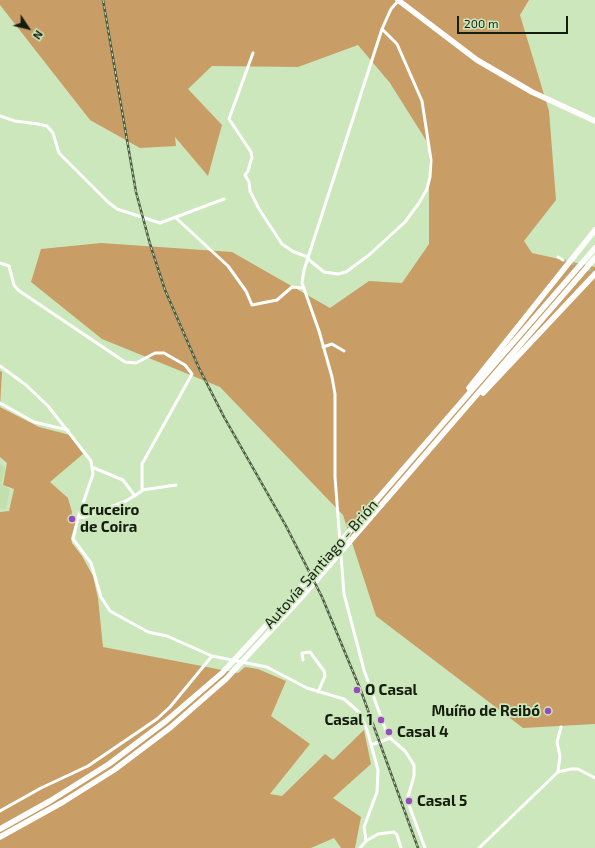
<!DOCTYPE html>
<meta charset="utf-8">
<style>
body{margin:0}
#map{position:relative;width:595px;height:848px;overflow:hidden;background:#cde7bc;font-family:"Exo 2",sans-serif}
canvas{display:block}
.north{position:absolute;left:8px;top:8px;width:40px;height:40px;-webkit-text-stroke:3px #cde7bc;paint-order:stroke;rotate:125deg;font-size:11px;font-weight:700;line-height:16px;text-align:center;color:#141d0e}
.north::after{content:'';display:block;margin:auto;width:14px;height:18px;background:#141d0e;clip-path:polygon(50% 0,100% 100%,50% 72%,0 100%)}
.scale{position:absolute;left:457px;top:16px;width:111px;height:18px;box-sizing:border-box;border:2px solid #141d0e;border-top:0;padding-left:5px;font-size:12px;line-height:14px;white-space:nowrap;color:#141d0e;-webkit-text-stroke:3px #cde7bc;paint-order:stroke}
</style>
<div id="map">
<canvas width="595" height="848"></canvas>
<div class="north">N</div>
<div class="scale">200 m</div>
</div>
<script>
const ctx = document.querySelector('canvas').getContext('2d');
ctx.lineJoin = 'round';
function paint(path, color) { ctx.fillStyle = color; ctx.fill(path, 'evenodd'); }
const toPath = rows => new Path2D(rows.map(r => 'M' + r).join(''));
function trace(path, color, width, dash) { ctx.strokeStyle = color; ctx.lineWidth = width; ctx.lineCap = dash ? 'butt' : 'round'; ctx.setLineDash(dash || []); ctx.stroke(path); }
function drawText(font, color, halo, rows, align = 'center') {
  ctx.font = font + ' "Exo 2",sans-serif'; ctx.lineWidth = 3.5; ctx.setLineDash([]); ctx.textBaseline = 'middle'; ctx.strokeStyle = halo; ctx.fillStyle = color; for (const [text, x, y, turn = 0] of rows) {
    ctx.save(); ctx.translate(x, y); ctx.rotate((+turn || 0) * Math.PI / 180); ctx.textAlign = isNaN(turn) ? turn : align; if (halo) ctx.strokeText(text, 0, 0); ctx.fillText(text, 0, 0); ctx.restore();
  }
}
paint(toPath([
 [0,464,5,468,1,485,10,489,6,509,0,509]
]), '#c1e0ae');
paint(toPath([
 [0,0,529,0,520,15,549,111,556,200,524,241,532,253,595,267,595,724,523,728,376,616,343,515,220,387,102,339,31,282,41,249,101,243,232,252,330,308,369,281,402,283,429,244,429,145,390,83,358,45,298,67,212,66,188,89,222,125,208,176,175,137,176,146,140,148,90,120,0,5],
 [0,371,2,372,0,407,39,427,70,435,83,454,50,482,68,498,72,512,71,519,76,521,71,538,72,543,82,556,93,576,98,598,103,647,238,673,245,667,258,669,286,681,271,716,310,744,270,794,282,796,325,754,333,760,364,730,371,764,333,798,361,817,355,848,341,848,334,838,311,848,0,848,0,512,9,511,14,489,3,485,7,463,0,457]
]), '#c89e66');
trace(toPath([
 [563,260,595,272]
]), '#a8bf99', 3, [3, 1.5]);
trace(toPath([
 [399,0,391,9,382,29,304,270,302,283,319,331,332,377,335,394,335,477,344,594,364,670,386,731,390,738,405,751,414,765,414,776,407,800,425,848],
 [253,53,229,119,251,152,252,157,248,171,245,175,249,182,250,191,259,209,282,244,294,252,308,257],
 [0,116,15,121,38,124,47,126,53,133,59,153,108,202,117,209,160,223,224,199],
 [176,218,228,266,246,291,252,305,277,300,292,287,303,288],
 [558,257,563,260],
 [308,259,324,272,338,274,346,272,369,255,405,222,419,203,427,189,430,177,431,160,422,101,397,44,382,29],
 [0,263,9,266,14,285,18,290,125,362,136,363,155,353,164,353,185,365,192,374,142,464,142,491,126,501,85,517,78,518],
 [323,347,332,344,344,351],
 [0,366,26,385,48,406,91,461,93,474,78,518,73,539,91,563,101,597,110,611,148,632,167,636,212,656,267,667,307,688,344,699,360,713,367,730,378,770,377,792,364,827,366,841],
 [0,403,34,422,68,430],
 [94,468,123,480,135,496],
 [142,490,176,485],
 [303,660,302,653,310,652,324,671,325,676,318,692],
 [371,745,390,738],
 [558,772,560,756,557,742,561,727],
 [0,811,41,788,88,766,157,719,170,707,212,656],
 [360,848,366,841,378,834,394,832,397,835,401,848],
 [479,848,558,772,571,769,578,769,595,778]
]), '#fff', 3);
trace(toPath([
 [398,0,477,60,532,92,595,121],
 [469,388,595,230],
 [483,393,595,274],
 [0,829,50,801,109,764,166,721,222,673,295,594,595,248],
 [0,837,63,802,114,770,171,727,226,679,301,598,595,258]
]), '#fff', 5.5);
const rail = toPath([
 [103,0,136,192,150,244,165,290,199,368,224,417,286,526,322,597,361,691,418,848]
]);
trace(rail, '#4d5b44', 2.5);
trace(rail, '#cde7bc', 1, [3]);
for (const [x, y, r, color] of [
 [72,519,4,"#984bbc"],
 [357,690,4,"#984bbc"],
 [548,711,4,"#984bbc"],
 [381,720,4,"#984bbc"],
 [389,732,4,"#984bbc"],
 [409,801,4,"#984bbc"]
]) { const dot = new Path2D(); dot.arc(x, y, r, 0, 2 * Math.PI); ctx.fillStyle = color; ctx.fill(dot); trace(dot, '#cde7bc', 1.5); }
drawText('bold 15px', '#141d0e', '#cde7bc', [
 ["Cruceiro",80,510],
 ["de Coira",80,527],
 ["O Casal",365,690],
 ["Muíño de Reibó",540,711,"right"],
 ["Casal 1",373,720,"right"],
 ["Casal 4",397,732],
 ["Casal 5",417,801]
], 'left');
drawText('15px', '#141d0e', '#cde7bc', [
 ["Autovía Santiago - Brión",321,564,-49]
]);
</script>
